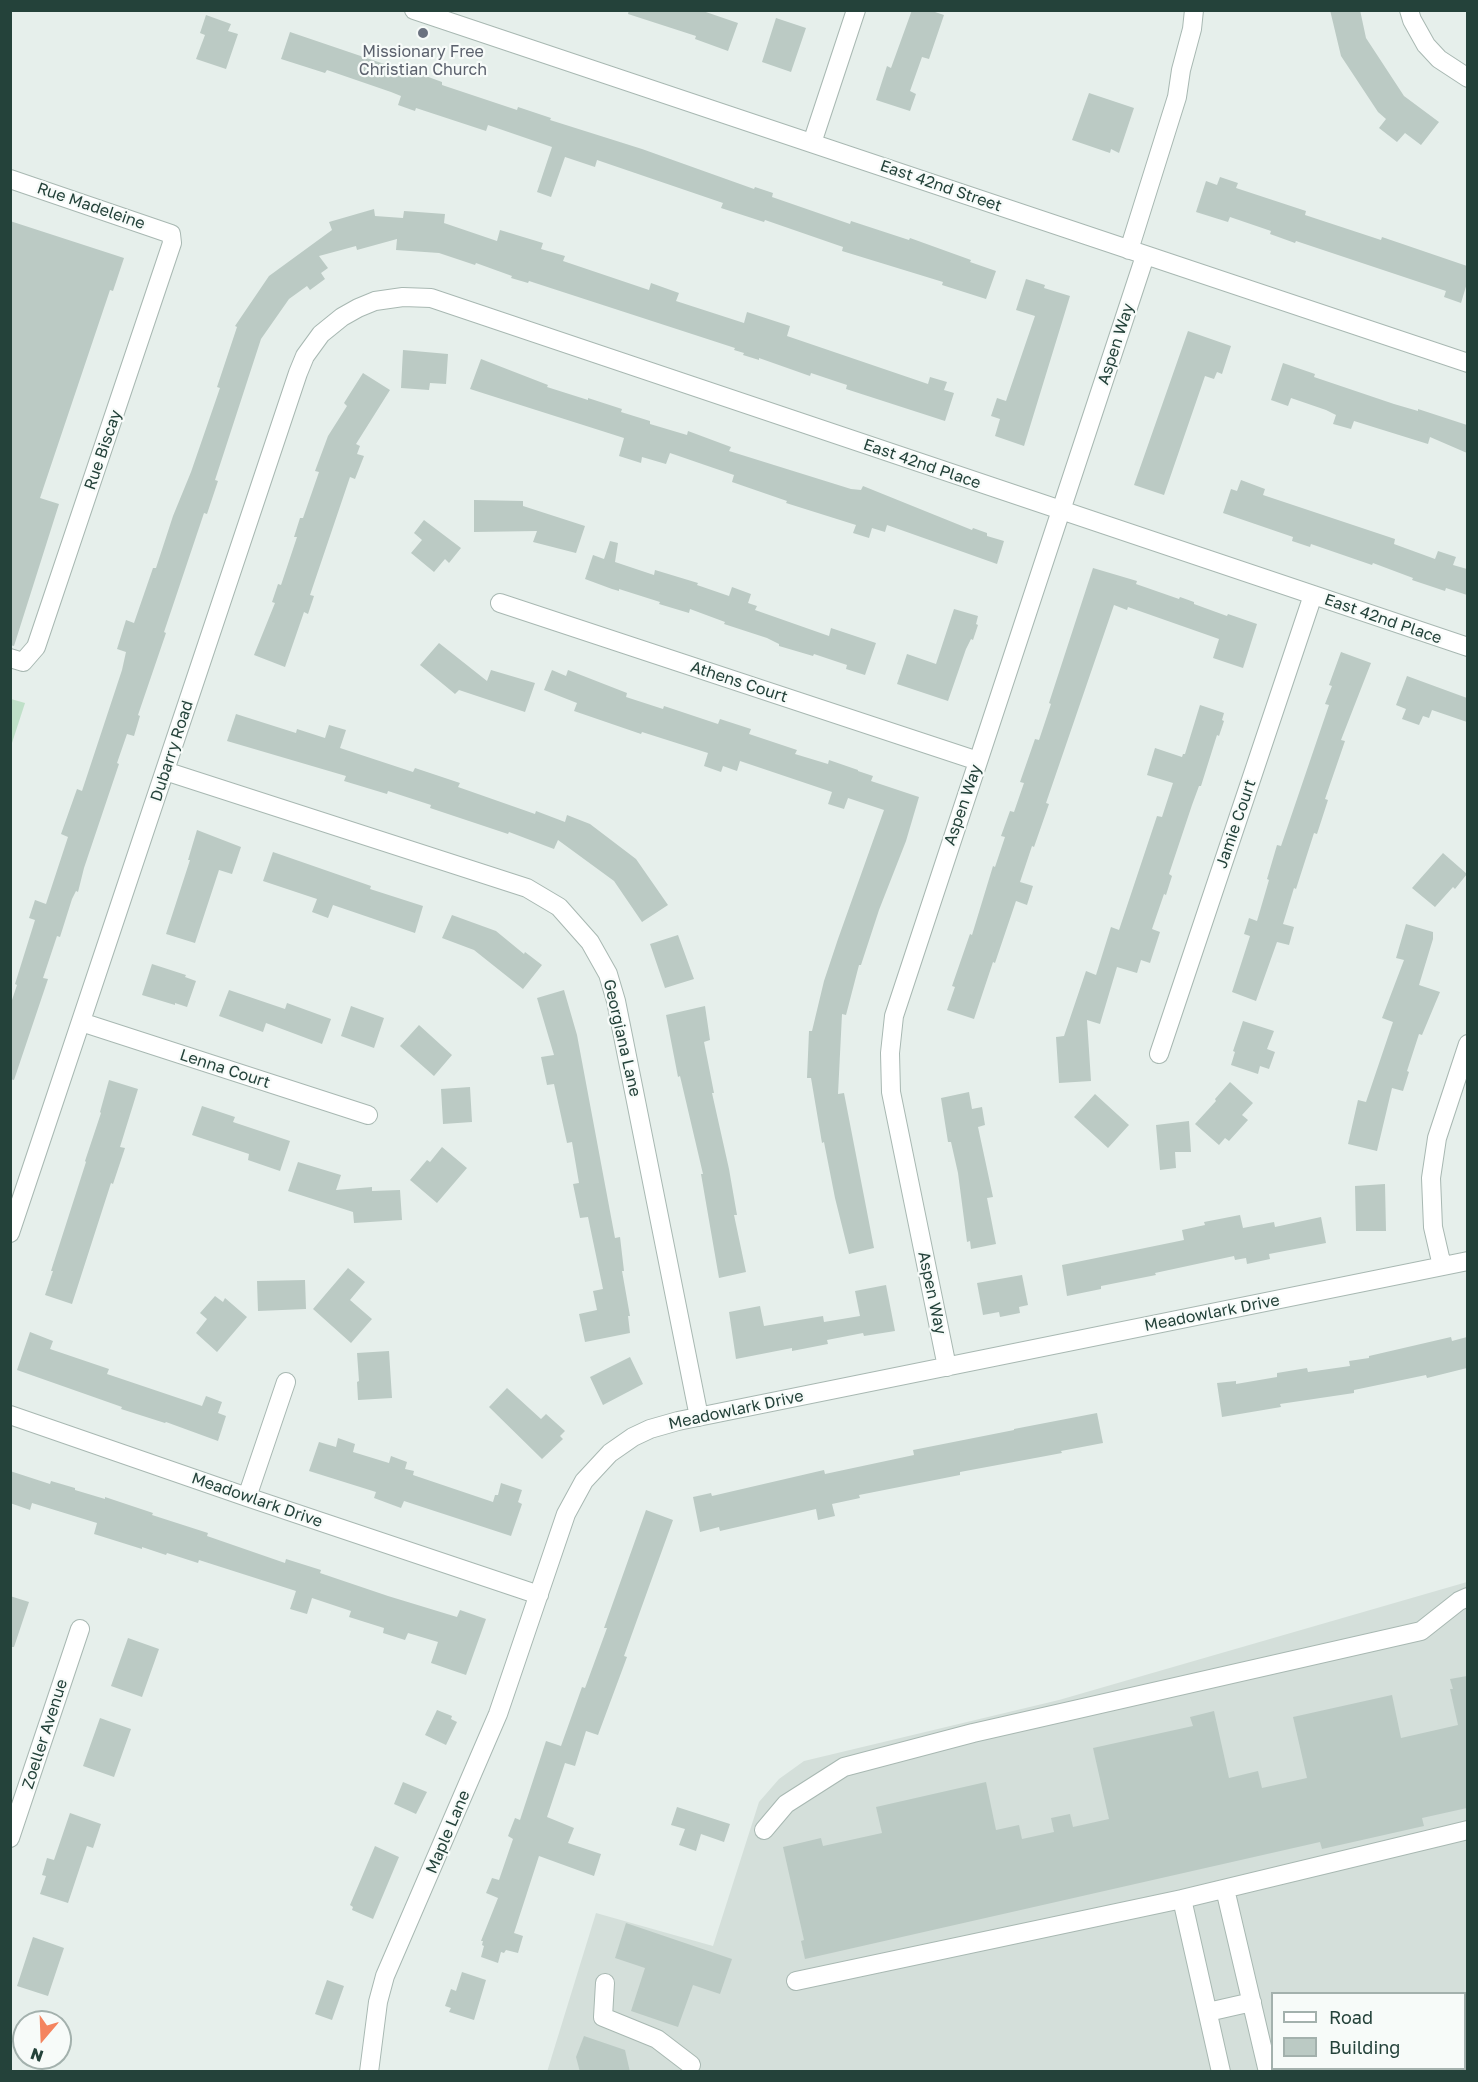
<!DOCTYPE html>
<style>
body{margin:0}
#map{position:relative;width:1478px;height:2082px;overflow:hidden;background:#e6efeb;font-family:"Golos Text",sans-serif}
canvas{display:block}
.frame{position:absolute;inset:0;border:12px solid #24423a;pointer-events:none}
.legend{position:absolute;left:1271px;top:1992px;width:195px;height:78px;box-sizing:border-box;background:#f7fbf9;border:2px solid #a3b1ad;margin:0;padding:8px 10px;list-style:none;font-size:18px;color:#24423a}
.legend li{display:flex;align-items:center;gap:12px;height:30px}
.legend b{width:30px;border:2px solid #a3b1ad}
.north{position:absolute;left:12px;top:2010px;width:60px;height:60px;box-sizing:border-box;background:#f7fbf9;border:2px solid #a3b1ad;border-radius:50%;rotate:199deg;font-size:16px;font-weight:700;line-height:24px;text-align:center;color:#24423a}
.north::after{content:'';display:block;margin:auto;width:21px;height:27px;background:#f4845f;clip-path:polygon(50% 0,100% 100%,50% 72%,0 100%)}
</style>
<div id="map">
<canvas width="1478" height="2082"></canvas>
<div class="frame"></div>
<ul class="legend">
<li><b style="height:8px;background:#fff"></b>Road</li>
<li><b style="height:16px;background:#bbcac4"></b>Building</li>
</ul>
<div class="north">N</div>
</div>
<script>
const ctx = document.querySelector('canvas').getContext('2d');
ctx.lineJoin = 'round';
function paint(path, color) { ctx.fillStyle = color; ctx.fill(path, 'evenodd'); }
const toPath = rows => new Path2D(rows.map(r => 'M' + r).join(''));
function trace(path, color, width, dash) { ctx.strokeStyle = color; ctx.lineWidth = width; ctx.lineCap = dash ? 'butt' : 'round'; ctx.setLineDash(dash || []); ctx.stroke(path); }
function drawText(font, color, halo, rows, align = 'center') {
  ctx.font = font + ' "Golos Text",sans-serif'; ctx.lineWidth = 4.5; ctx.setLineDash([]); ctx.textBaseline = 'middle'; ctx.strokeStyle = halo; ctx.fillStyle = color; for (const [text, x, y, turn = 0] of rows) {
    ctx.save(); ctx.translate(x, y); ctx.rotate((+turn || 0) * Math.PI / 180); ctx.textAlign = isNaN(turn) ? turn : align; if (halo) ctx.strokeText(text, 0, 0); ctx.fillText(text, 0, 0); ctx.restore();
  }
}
paint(toPath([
 [1467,1582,1467,2071,547,2072,596,1913,713,1946,759,1802,779,1779,804,1761,1059,1700],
 [1272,1994,1464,1994,1464,2068,1272,2068]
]), '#d4dfda');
paint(toPath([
 [11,699,25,703,11,746,10,699]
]), '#bfe0c8');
paint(toPath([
 [629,10,700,10,738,23,728,51,695,39,696,36,628,14],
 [912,10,929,10,944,15,929,59,922,57,910,91,916,94,910,111,876,100,887,66,891,68],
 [1330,10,1360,10,1366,38,1404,96,1439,122,1421,145,1405,133,1397,142,1379,128,1386,119,1378,112,1341,56],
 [206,15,231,24,228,31,238,34,226,69,196,59,205,35,200,33],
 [776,18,806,28,791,72,762,62],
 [290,32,399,69,401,62,425,70,423,75,442,82,442,85,517,110,518,107,551,118,550,120,642,149,754,189,755,187,773,193,772,197,850,224,851,221,909,240,910,238,971,260,970,262,996,271,986,299,942,285,943,282,842,251,843,247,765,220,764,222,721,208,723,203,597,160,595,167,565,157,551,197,537,192,552,147,488,125,486,131,416,108,415,111,398,105,401,96,391,92,327,70,325,73,281,59],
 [1089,93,1134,108,1119,153,1111,149,1110,153,1072,140],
 [1220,177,1238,183,1236,188,1306,211,1305,215,1381,240,1382,237,1467,266,1467,283,1461,303,1444,297,1446,291,1296,241,1295,243,1270,234,1271,231,1230,217,1228,222,1196,212,1206,181,1217,185],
 [374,209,375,216,403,218,404,211,445,214,444,223,497,241,500,230,543,243,541,249,565,256,563,261,649,290,651,283,679,293,676,301,744,323,747,312,790,326,787,336,928,384,930,377,947,382,944,390,954,393,945,421,846,389,847,385,811,373,810,376,759,358,759,360,743,355,744,353,734,350,735,348,529,281,528,283,511,278,512,276,476,263,475,265,439,253,396,250,397,239,357,250,356,246,319,256,328,268,321,273,325,279,310,290,307,286,289,299,261,339,215,480,218,481,207,514,204,513,164,632,166,633,138,715,140,716,134,736,127,734,117,763,119,764,84,868,78,892,76,891,72,899,60,937,57,936,43,978,48,979,14,1080,10,1079,10,1006,17,985,15,984,35,920,29,918,35,900,46,904,68,837,61,834,77,789,82,791,122,670,126,652,117,649,126,620,134,623,153,568,156,568,173,516,191,472,220,388,217,387,237,327,235,326,269,276,332,230,329,222],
 [10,221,124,258,113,291,110,290,40,498,59,504,14,646,10,645],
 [1026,279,1045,285,1044,288,1070,296,1024,446,995,436,1000,419,991,416,997,398,1006,401,1035,316,1016,310],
 [1188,331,1231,346,1222,374,1217,372,1214,379,1205,376,1164,495,1134,485],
 [403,350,448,354,446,384,430,383,429,390,401,388],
 [481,359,548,385,547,387,588,400,588,398,622,409,621,412,650,421,650,424,687,435,688,431,731,447,729,451,851,489,861,490,863,486,972,530,973,528,987,533,987,536,1004,541,997,564,887,525,885,532,872,528,869,538,853,533,856,525,786,503,787,501,732,482,734,475,670,453,666,464,642,457,641,463,619,456,624,438,470,389],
 [1283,363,1315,374,1314,377,1394,404,1418,411,1418,409,1467,425,1467,453,1430,437,1428,444,1354,421,1351,429,1333,424,1336,415,1326,410,1291,398,1288,406,1271,400],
 [363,373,390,390,356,444,360,446,357,454,364,456,355,479,350,477,310,595,314,596,308,614,304,612,285,667,254,655,275,603,272,602,278,584,281,585,297,537,294,537,300,518,303,518,319,472,315,471,328,436,347,406,344,403],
 [1241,480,1265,489,1263,495,1395,539,1394,544,1435,559,1438,551,1456,557,1453,565,1467,569,1467,595,1446,588,1445,591,1412,580,1413,578,1373,563,1372,565,1311,544,1310,547,1292,541,1293,537,1223,513,1231,489,1237,491],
 [474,500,523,501,523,506,585,526,576,553,533,542,537,531,474,532],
 [424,520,461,548,449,563,445,559,434,572,411,553,422,540,414,533],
 [610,541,618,543,615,562,654,575,655,570,698,583,697,585,729,596,732,587,751,594,748,603,757,606,755,610,829,636,831,628,876,643,865,675,846,669,847,665,814,654,813,656,779,646,779,644,767,638,724,624,725,622,690,609,689,613,659,604,660,602,619,589,619,591,612,589,585,579,593,555,604,559],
 [1093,568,1137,581,1136,584,1179,599,1180,597,1194,602,1194,604,1227,616,1228,614,1257,624,1243,668,1213,658,1219,639,1128,607,1127,610,1114,605,1046,803,1049,804,1034,847,1032,846,1020,882,1033,886,1027,905,1016,901,995,963,993,962,974,1019,947,1010,955,987,952,986,970,934,972,935,993,866,995,867,1005,837,1001,836,1010,811,1014,812,1024,783,1020,782,1035,739,1039,740,1051,704,1049,703],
 [954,609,978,616,976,624,978,625,973,640,971,639,966,649,948,701,897,684,907,654,936,664],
 [439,643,487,681,491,670,535,683,525,712,459,690,455,694,420,665],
 [1341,652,1371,663,1341,740,1345,741,1325,799,1328,800,1317,834,1314,833,1296,889,1294,888,1283,924,1294,927,1289,945,1277,942,1256,1001,1232,992,1250,936,1244,934,1249,918,1257,921,1269,880,1267,879,1277,845,1281,846,1329,705,1325,704,1332,686,1329,685],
 [552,670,566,676,568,670,627,693,626,697,663,709,664,706,718,724,720,719,751,729,749,734,797,750,795,754,828,764,829,760,858,770,858,771,873,776,871,781,919,797,906,841,879,910,861,965,859,965,846,1015,842,1014,838,1094,844,1093,874,1248,849,1254,835,1198,824,1142,822,1143,811,1078,807,1078,809,1031,812,1031,824,981,838,939,884,810,848,798,844,809,828,804,832,792,740,761,737,771,723,766,721,772,704,766,708,753,642,732,641,734,574,711,577,703,544,690],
 [1407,676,1467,698,1467,722,1432,710,1429,718,1423,716,1419,725,1402,719,1406,709,1396,705],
 [1200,705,1224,713,1222,720,1224,721,1219,736,1217,735,1201,786,1199,786,1192,805,1169,874,1172,876,1166,895,1164,894,1152,929,1160,932,1150,963,1141,960,1137,973,1117,967,1100,1024,1087,1020,1091,1081,1059,1083,1056,1037,1064,1036,1086,971,1096,975,1111,927,1119,930,1157,816,1162,817,1173,783,1147,775,1155,748,1182,757,1183,754,1185,754],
 [236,714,296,733,297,729,325,738,329,725,346,730,340,748,413,772,415,768,460,783,458,787,535,814,536,811,565,822,567,815,590,824,636,859,668,905,642,922,614,881,558,840,554,849,509,832,508,834,430,808,431,805,388,791,387,794,344,781,346,776,227,741],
 [197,830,241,847,232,874,219,870,195,943,166,934,190,860,188,860],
 [273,852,371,886,370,889,423,906,415,933,333,905,328,918,312,912,317,899,263,881],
 [1443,853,1467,874,1455,889,1453,887,1435,907,1412,888],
 [452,915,496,931,524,954,525,952,542,965,523,989,474,950,442,938],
 [1406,924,1433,932,1433,939,1419,985,1440,992,1422,1035,1419,1034,1407,1071,1409,1072,1403,1091,1392,1088,1377,1151,1348,1144,1358,1100,1366,1102,1393,1022,1382,1018,1404,960,1396,958],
 [678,935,694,979,665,988,650,944],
 [152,964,186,975,185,977,196,981,187,1007,175,1003,175,1005,142,995],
 [229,990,285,1009,287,1003,331,1019,322,1044,266,1023,263,1032,219,1016],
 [564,990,577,1035,615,1238,620,1237,624,1271,622,1271,630,1316,628,1316,630,1333,585,1342,579,1314,597,1310,593,1291,603,1289,588,1217,580,1218,573,1184,579,1183,572,1142,567,1143,554,1084,547,1085,541,1057,554,1055,537,998],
 [351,1006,384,1018,374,1048,341,1036],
 [705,1006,710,1040,704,1042,714,1093,712,1093,729,1169,737,1215,734,1215,746,1272,719,1278,701,1174,703,1174,680,1076,678,1077,666,1015],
 [1243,1021,1274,1031,1267,1049,1275,1052,1269,1069,1260,1066,1258,1074,1231,1065,1235,1052,1233,1051],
 [419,1025,452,1055,434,1076,400,1046],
 [109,1080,138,1089,120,1147,125,1148,113,1184,111,1183,72,1304,45,1295,53,1271,51,1271,86,1162,85,1161,101,1113,100,1112],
 [1230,1082,1253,1103,1242,1115,1248,1120,1229,1141,1225,1138,1219,1145,1195,1124,1216,1101,1215,1099],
 [470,1087,472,1122,443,1124,441,1089],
 [969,1092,972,1109,982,1107,985,1125,978,1127,993,1197,987,1198,996,1244,971,1249,970,1241,967,1242,958,1173,951,1142,948,1142,941,1098],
 [1095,1094,1129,1125,1108,1148,1074,1117],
 [202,1106,235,1117,233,1122,290,1141,280,1171,248,1160,249,1154,192,1135],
 [1189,1121,1191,1152,1175,1152,1176,1168,1160,1170,1156,1125],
 [442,1147,467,1168,437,1203,410,1180,427,1160,430,1162],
 [298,1162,341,1175,336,1190,372,1187,372,1191,400,1190,402,1220,354,1223,353,1212,288,1191],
 [1385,1184,1386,1231,1356,1231,1355,1186],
 [1240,1215,1243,1228,1274,1222,1275,1227,1321,1217,1326,1243,1269,1254,1270,1259,1247,1264,1246,1258,1235,1260,1234,1256,1155,1273,1156,1275,1101,1286,1101,1289,1067,1296,1062,1265,1184,1240,1182,1230,1205,1225,1204,1222],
 [348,1268,365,1282,350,1300,372,1319,351,1343,313,1309],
 [1022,1275,1028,1305,1019,1307,1020,1313,1000,1317,999,1312,983,1315,977,1283],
 [305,1280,306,1309,258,1311,257,1281],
 [886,1285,895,1331,864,1336,863,1333,827,1340,828,1344,792,1351,792,1348,736,1359,729,1312,760,1306,764,1326,823,1316,824,1322,860,1316,855,1291],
 [215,1296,223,1302,225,1298,247,1317,217,1352,196,1333,207,1319,200,1313],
 [30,1332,53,1341,50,1349,109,1369,107,1374,202,1406,206,1396,222,1402,218,1413,226,1416,218,1441,166,1422,165,1423,121,1409,122,1407,17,1370],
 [1451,1337,1452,1341,1467,1337,1467,1368,1427,1378,1426,1375,1354,1390,1354,1393,1280,1404,1281,1407,1222,1417,1217,1383,1236,1381,1236,1384,1277,1377,1277,1373,1307,1368,1308,1372,1350,1366,1349,1361,1369,1358,1369,1356],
 [389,1351,392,1398,358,1400,357,1382,359,1381,357,1353],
 [630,1357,643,1384,603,1405,590,1377],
 [507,1388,541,1419,546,1414,565,1431,560,1436,563,1439,542,1459,489,1407],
 [1097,1413,1103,1443,1061,1451,1062,1453,960,1472,960,1475,859,1495,860,1498,832,1504,835,1516,818,1520,816,1509,720,1531,719,1527,700,1532,693,1497,711,1493,712,1496,824,1470,825,1474,914,1455,913,1450,1014,1430,1014,1429],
 [338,1438,355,1444,353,1452,389,1463,391,1456,407,1462,405,1469,414,1471,413,1475,493,1502,495,1495,498,1495,501,1483,522,1490,518,1502,522,1504,511,1536,404,1501,401,1508,374,1498,376,1492,309,1471,319,1442,336,1447],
 [10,1471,50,1484,51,1481,75,1488,75,1490,105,1499,105,1497,153,1513,152,1515,208,1533,207,1536,285,1563,286,1559,321,1570,320,1573,388,1596,457,1617,460,1610,486,1619,466,1675,431,1663,438,1642,408,1633,405,1640,383,1633,384,1628,349,1617,351,1611,312,1598,307,1614,290,1609,296,1591,199,1560,198,1563,167,1553,166,1555,142,1547,142,1549,94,1534,97,1523,32,1503,30,1510,10,1503],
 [646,1510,673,1520,624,1656,627,1657,598,1735,586,1731,575,1766,565,1763,547,1817,574,1828,568,1843,601,1854,594,1876,539,1856,514,1933,523,1936,518,1953,506,1950,504,1953,501,1952,498,1963,481,1957,484,1946,482,1945,483,1941,481,1941,498,1898,486,1893,492,1878,499,1880,513,1839,508,1836,515,1818,520,1820,546,1741,561,1746,582,1687,585,1688,607,1628,604,1628],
 [10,1596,29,1602,14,1647,10,1647],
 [128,1638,159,1649,142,1697,111,1686],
 [1467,1676,1467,1808,1422,1818,1424,1826,1322,1849,1320,1842,805,1959,801,1941,804,1940,783,1847,821,1838,823,1846,882,1833,876,1807,986,1782,996,1830,1019,1825,1022,1839,1054,1832,1051,1818,1070,1814,1073,1827,1109,1819,1093,1748,1193,1726,1190,1717,1214,1711,1229,1778,1258,1771,1262,1788,1307,1778,1293,1717,1392,1695,1401,1738,1458,1725,1450,1689,1453,1689,1450,1679],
 [437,1710,452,1716,451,1719,457,1722,446,1745,425,1735],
 [100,1718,131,1729,114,1777,83,1766],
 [403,1782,427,1792,416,1814,394,1804],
 [677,1807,730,1824,724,1842,701,1834,696,1851,679,1845,685,1829,671,1825],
 [70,1813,101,1824,93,1848,87,1846,68,1903,40,1894,46,1876,42,1875,47,1858,54,1860],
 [375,1846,399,1857,373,1919,352,1910,353,1907,350,1905],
 [626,1923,732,1959,720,1994,693,1985,678,2027,631,2011,645,1968,615,1958],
 [33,1937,64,1948,48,1996,17,1986],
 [462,1972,486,1980,474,2020,449,2012,451,2008,445,2006,451,1989,456,1991],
 [327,1980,344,1986,332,2020,315,2014],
 [584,2036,625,2050,630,2072,580,2072,576,2057]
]), '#bbcac4');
const minor = toPath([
 [414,10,1468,363],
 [1409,10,1412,20,1426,45,1439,59,1468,78],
 [812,143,856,10],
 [10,179,171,234,172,243,36,647,23,662,10,658],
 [1129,250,1177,97,1181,70,1192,29,1194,10],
 [500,603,978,761],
 [165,771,527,888,559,907,590,942,608,974,616,1001,699,1417],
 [81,1022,368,1115],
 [1159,1054,1313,595],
 [10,1233,298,373,305,356,321,334,342,317,358,308,375,301,403,297,431,298,1468,647],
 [1442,1266,1433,1227,1431,1178,1437,1138,1468,1044],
 [947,1367,891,1092,890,1053,894,1016,1145,256],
 [10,1415,247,1497,539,1595],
 [247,1497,286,1382],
 [764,1830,786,1804,844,1767,973,1733,1421,1631,1459,1601,1468,1597],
 [10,1838,80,1629],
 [1225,1889,1268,2072],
 [796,1981,1182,1899],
 [605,1983,603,2017,657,2039,691,2065],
 [1208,2012,1252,2002],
 [369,2072,378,2002,385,1976,498,1714,566,1514,584,1481,610,1453,633,1437,650,1429,678,1421,1468,1261],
 [1221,2072,1182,1899,1468,1830]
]);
trace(minor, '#a8b8b2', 20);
trace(minor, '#fff', 18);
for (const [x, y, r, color] of [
 [423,33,6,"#6b7280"]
]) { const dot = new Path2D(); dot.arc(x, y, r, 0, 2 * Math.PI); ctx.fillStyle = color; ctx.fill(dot); trace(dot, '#f7fbf9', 2); }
drawText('16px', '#5b616d', '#f7fbf9', [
 ["Missionary Free",423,52],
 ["Christian Church",423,70]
]);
drawText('16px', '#24423a', '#f7fbf9', [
 ["East 42nd Street",941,186,19],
 ["Rue Madeleine",91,206,19],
 ["Aspen Way",1116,344,-72],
 ["Rue Biscay",103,450,-71],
 ["East 42nd Place",922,464,19],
 ["East 42nd Place",1383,619,19],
 ["Athens Court",739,682,18],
 ["Dubarry Road",172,751,-72],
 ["Aspen Way",963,805,-71],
 ["Jamie Court",1236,824,-71],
 ["Georgiana Lane",622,1038,77],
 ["Lenna Court",225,1069,18],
 ["Aspen Way",932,1293,78],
 ["Meadowlark Drive",1212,1313,-11],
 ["Meadowlark Drive",736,1410,-12],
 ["Meadowlark Drive",257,1500,19],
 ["Zoeller Avenue",45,1734,-72],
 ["Maple Lane",448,1832,-67]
]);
</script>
